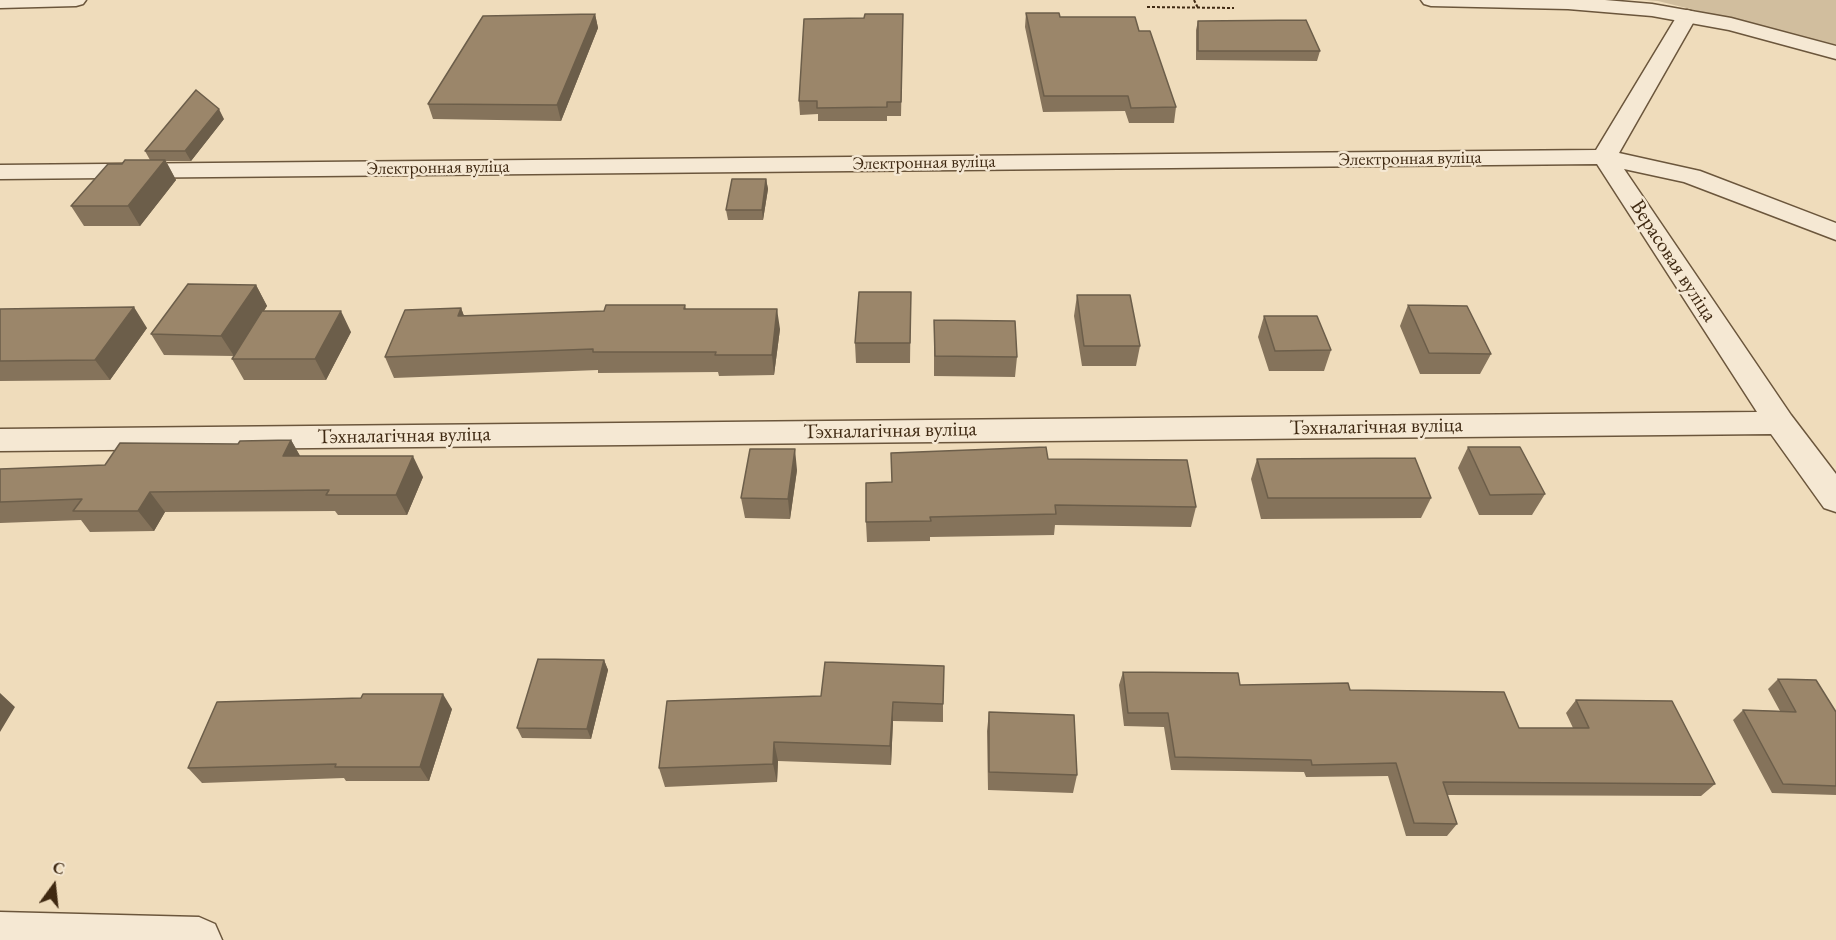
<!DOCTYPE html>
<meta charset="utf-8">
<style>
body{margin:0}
#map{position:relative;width:1836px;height:940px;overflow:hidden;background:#efdcbb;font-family:"EB Garamond",serif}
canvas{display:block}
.north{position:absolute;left:24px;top:856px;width:60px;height:60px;-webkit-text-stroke:4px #f5e8d3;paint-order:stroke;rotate:15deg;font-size:16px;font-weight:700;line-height:24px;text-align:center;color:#3f2912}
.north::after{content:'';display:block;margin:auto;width:21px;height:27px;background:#3f2912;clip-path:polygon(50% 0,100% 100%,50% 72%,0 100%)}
</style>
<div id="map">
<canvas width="1836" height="940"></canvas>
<div class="north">С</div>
</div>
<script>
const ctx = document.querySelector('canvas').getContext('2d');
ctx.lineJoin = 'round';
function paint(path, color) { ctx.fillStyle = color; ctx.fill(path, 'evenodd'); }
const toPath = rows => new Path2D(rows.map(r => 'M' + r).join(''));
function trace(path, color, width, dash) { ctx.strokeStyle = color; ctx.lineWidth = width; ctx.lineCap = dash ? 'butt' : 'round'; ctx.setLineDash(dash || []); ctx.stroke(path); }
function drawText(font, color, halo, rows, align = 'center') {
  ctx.font = font + ' "EB Garamond",serif'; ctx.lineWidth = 5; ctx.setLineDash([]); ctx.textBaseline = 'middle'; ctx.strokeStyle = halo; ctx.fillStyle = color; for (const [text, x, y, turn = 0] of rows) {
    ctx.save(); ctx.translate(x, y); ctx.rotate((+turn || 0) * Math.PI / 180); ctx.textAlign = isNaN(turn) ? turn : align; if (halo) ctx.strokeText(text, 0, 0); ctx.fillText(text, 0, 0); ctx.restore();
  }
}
paint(toPath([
 [1644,0,1836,0,1836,45,1658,1]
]), '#d1be9e');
const minor = toPath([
 [1687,10,1694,12,1697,16,1619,153,1700,171,1836,223,1836,240,1684,182,1624,169,1791,415,1836,474,1836,512,1824,508,1771,434,0,451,0,429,1757,412,1597,164,0,179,0,165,1596,150,1677,16,1680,12,1687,10],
 [0,912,199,917,215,924,222,940,0,940,0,912]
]);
const tertiary = toPath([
 [0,0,86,0,83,4,76,6,0,8,0,0],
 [1421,0,1605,0,1652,4,1731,18,1836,46,1836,59,1729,30,1652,16,1568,9,1431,6,1424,4,1421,0]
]);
trace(minor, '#6b563c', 3);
trace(tertiary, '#6b563c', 3);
trace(toPath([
 [1194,0,1198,8],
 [1147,7,1234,8]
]), '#3f2912', 2, [3, 2]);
paint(minor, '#f5e8d3');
paint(tertiary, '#f5e8d3');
paint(toPath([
 [1026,13,1060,17,1139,31,1176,107,1174,123,1129,123,1125,111,1043,112,1025,27],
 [595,14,598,28,561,121,433,119,428,104],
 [1198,21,1320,51,1317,61,1196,60,1196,30],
 [903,26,901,116,887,116,887,121,818,121,818,114,800,115,799,101],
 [224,119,191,161,166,161,176,180,140,226,84,226,71,206,122,164,150,160,145,151],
 [766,179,768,189,763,220,728,220,726,210],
 [256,285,267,306,264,311,351,332,326,380,244,380,232,359,234,356,164,355,151,334],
 [911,292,910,363,856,363,855,343],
 [1077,295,1140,346,1136,366,1082,366,1074,316],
 [685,305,686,309,780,329,774,375,719,376,718,372,598,373,598,370,394,378,385,357,461,308,464,316,604,311],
 [1408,305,1491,354,1480,374,1420,374,1400,326],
 [0,309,147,328,110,380,0,381],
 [1264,316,1331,350,1324,371,1269,371,1258,337],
 [934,320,1017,357,1015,377,934,376],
 [291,440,300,456,423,477,407,515,338,515,335,511,165,512,154,531,90,532,81,520,0,523,0,469,105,465,238,444],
 [1468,447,1545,494,1532,515,1479,515,1458,468],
 [1048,459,1196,507,1191,527,1055,525,1054,535,930,537,930,541,867,542,866,522,892,482],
 [1257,459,1431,498,1421,518,1261,519,1251,479],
 [797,470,790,519,745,518,741,498],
 [604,660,608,670,591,739,522,738,517,728],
 [1123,672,1240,685,1350,690,1519,728,1573,728,1566,713,1576,700,1715,784,1701,796,1447,795,1457,824,1447,836,1406,836,1388,776,1306,777,1304,772,1171,770,1164,727,1124,726,1119,685],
 [1778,679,1836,712,1836,795,1772,793,1733,720,1743,710,1780,711,1768,689],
 [821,696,943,704,943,722,893,721,891,765,778,761,777,782,665,787,659,768],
 [452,709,429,781,346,781,344,778,202,783,188,768],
 [989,712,1077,775,1073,793,988,790,987,731]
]), '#85735b');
paint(toPath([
 [595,14,598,28,561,121,557,105],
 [219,109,224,119,191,161,185,151],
 [165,160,176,180,140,226,128,206],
 [766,179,768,189,763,220,762,210],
 [256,285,267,306,234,356,221,336],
 [134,307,147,328,110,380,95,360],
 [461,308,469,329,458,316],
 [777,309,780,329,774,375,772,355],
 [341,311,351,332,326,380,315,359],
 [291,440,303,461,283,456],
 [795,449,797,470,790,519,788,499],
 [413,456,423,477,407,515,396,495],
 [150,492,165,512,154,531,138,511],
 [604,660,608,670,591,739,587,729],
 [0,693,15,707,0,732],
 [443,694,452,709,429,781,420,767],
 [893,702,893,721,891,765,890,746],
 [774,742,778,761,777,782,773,764]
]), '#6c5e4a');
const building = toPath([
 [1026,13,1059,13,1060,17,1135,17,1139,31,1150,31,1176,107,1131,108,1128,96,1044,96,1026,13],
 [595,14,557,105,428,104,483,16,595,14],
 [865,14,903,14,901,102,887,102,887,107,817,108,817,101,799,101,804,19,864,18,865,14],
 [1306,20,1320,51,1198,51,1198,21,1306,20],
 [196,90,219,109,185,151,145,151,196,90],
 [125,160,165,160,128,206,71,206,108,164,122,164,125,160],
 [732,179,766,179,762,210,726,210,732,179],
 [188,284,256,285,221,336,151,334,188,284],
 [859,292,911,292,910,343,855,343,859,292],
 [1077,295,1130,295,1140,346,1084,346,1077,295],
 [606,305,685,305,684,309,777,309,772,355,715,355,716,352,593,352,593,349,385,357,405,310,461,308,458,316,604,311,606,305],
 [1408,305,1467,306,1491,354,1429,353,1408,305],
 [134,307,95,360,0,361,0,309,134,307],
 [262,311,341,311,315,359,232,359,262,311],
 [1264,316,1317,316,1331,350,1275,351,1264,316],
 [934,320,1015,321,1017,357,935,356,934,320],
 [291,440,283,456,413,456,396,495,326,495,329,490,150,492,138,511,73,511,82,499,0,502,0,469,105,465,120,443,238,444,240,441,291,440],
 [1046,447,1048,459,1187,460,1196,507,1055,505,1056,514,930,517,931,521,866,522,866,483,892,482,891,453,1046,447],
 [1468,447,1520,447,1545,494,1490,495,1468,447],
 [750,449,795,449,788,499,741,498,750,449],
 [1415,458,1431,498,1268,498,1257,459,1415,458],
 [538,659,604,660,587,729,517,728,538,659],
 [825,662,944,666,943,704,893,702,890,746,774,742,773,764,659,768,667,701,821,696,825,662],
 [1123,672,1238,673,1240,685,1348,683,1350,690,1504,692,1519,728,1589,728,1576,700,1672,701,1715,784,1443,782,1457,824,1414,823,1396,763,1312,765,1311,760,1175,757,1168,713,1128,713,1123,672],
 [1778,679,1816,680,1836,712,1836,786,1783,784,1743,710,1796,712,1778,679],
 [363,694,443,694,420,767,335,767,336,764,188,768,217,702,361,698,363,694],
 [989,712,1074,715,1077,775,989,772,989,712]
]);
paint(building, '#9b866a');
trace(building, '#6c5e4a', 1.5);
drawText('18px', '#3f2912', '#f5e8d3', [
 ["Электронная вуліца",1410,159,-1],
 ["Электронная вуліца",924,163,-1],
 ["Электронная вуліца",438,168,-1]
]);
drawText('21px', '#3f2912', '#f5e8d3', [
 ["Верасовая вуліца",1673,261,57],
 ["Тэхналагічная вуліца",1376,427,-1],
 ["Тэхналагічная вуліца",890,431,-1],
 ["Тэхналагічная вуліца",404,436,-1]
]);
</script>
